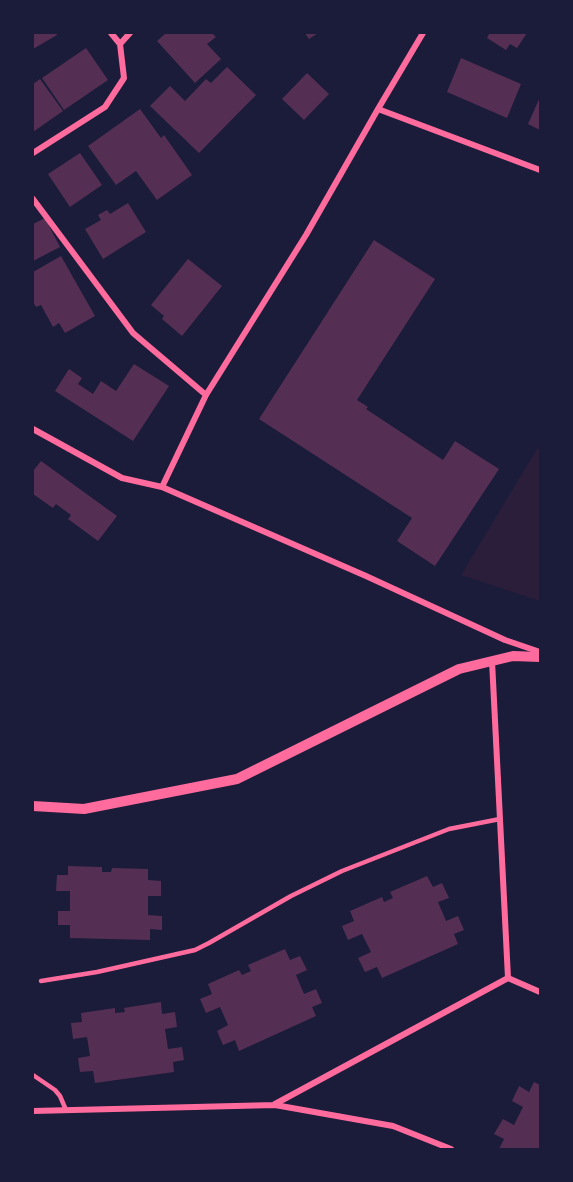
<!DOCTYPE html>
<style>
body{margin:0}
#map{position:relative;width:573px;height:1182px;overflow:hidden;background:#1b1b3a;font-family:"Fira Sans",sans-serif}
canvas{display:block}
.frame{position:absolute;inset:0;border:34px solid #1b1b3a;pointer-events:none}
</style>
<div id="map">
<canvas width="573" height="1182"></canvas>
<div class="frame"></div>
</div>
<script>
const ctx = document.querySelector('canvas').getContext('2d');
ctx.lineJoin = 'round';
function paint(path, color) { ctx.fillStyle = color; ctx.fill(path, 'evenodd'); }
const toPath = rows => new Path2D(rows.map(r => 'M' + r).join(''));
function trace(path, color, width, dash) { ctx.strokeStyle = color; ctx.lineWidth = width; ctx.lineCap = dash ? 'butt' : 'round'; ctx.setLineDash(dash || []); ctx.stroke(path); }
paint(toPath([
 [540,444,540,601,461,575]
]), '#2a1e3b');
paint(toPath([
 [33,33,56,33,57,35,33,49],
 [166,33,212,33,216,37,207,44,221,59,195,83,157,41],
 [305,33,318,33,309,39],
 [487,33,527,33,517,48,510,44,506,50,487,38,489,34],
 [86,48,108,80,64,110,42,78],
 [461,58,521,84,507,118,447,92],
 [227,67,256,95,199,153,150,106,170,86,185,101,206,79,211,83],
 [307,73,329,94,304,120,282,99],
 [40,79,63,111,33,132,33,84],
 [540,97,540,130,528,124],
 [140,109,161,138,164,135,192,175,157,200,136,171,116,185,88,146],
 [80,153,102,185,70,207,48,174],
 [128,203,146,232,103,259,85,229,101,220,98,215,107,210,110,214],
 [45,218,60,247,33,261,33,224],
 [374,240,435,279,357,400,368,407,366,409,443,460,455,441,499,469,435,566,397,541,412,518,259,419],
 [61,256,95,316,65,333,59,323,53,327,41,305,36,307,33,302,33,272],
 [188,259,222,286,182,336,162,319,164,316,151,305],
 [134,364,169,386,133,441,55,391,69,369,82,378,78,384,93,394,101,381,116,391],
 [41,461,117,516,98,541,68,519,71,515,56,504,53,508,33,494,33,471],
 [68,866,102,867,102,872,111,872,112,868,148,869,148,880,161,881,161,896,148,896,148,915,162,916,162,930,150,929,150,940,70,938,70,925,58,925,58,911,70,911,70,891,56,891,57,875,68,875],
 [427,876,433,887,442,883,449,898,438,902,446,921,458,916,464,930,454,934,458,944,382,978,377,967,365,972,358,958,371,952,362,934,348,940,342,926,354,921,350,911,382,897,384,902,393,898,390,892],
 [285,949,290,960,300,956,307,970,296,975,304,994,316,989,322,1003,312,1007,316,1016,239,1051,235,1040,223,1045,217,1031,228,1025,220,1007,206,1013,200,999,212,994,208,984,239,970,242,975,251,971,248,965],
 [161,1002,162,1014,175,1012,177,1027,165,1029,168,1049,182,1047,184,1060,173,1062,174,1072,95,1083,93,1071,80,1072,78,1058,90,1056,87,1037,73,1039,71,1023,82,1022,81,1013,115,1008,115,1013,125,1012,124,1008],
 [534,1082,540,1085,540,1149,499,1149,504,1139,494,1134,503,1119,514,1125,523,1107,512,1101,519,1086,529,1092]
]), '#542f53');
trace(toPath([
 [41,981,97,972,195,950,209,943,291,896,342,871,449,829,500,819],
 [33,1075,55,1090,60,1096,66,1110]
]), '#ff6b9d', 4.5);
trace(toPath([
 [111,33,120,44],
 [378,109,540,170],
 [33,153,105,107,124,78,120,44,130,33],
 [33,199,133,333,206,395],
 [33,429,122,478,162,487,366,576,505,640,540,652],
 [162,487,206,395,306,235,378,109,423,33],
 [492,661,508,978],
 [275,1104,508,978,540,992],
 [33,1111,275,1105,393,1126,451,1149]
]), '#ff6b9d', 6);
trace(toPath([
 [33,806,84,809,237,779,459,669,513,656,540,657]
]), '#ff6b9d', 10);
</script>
